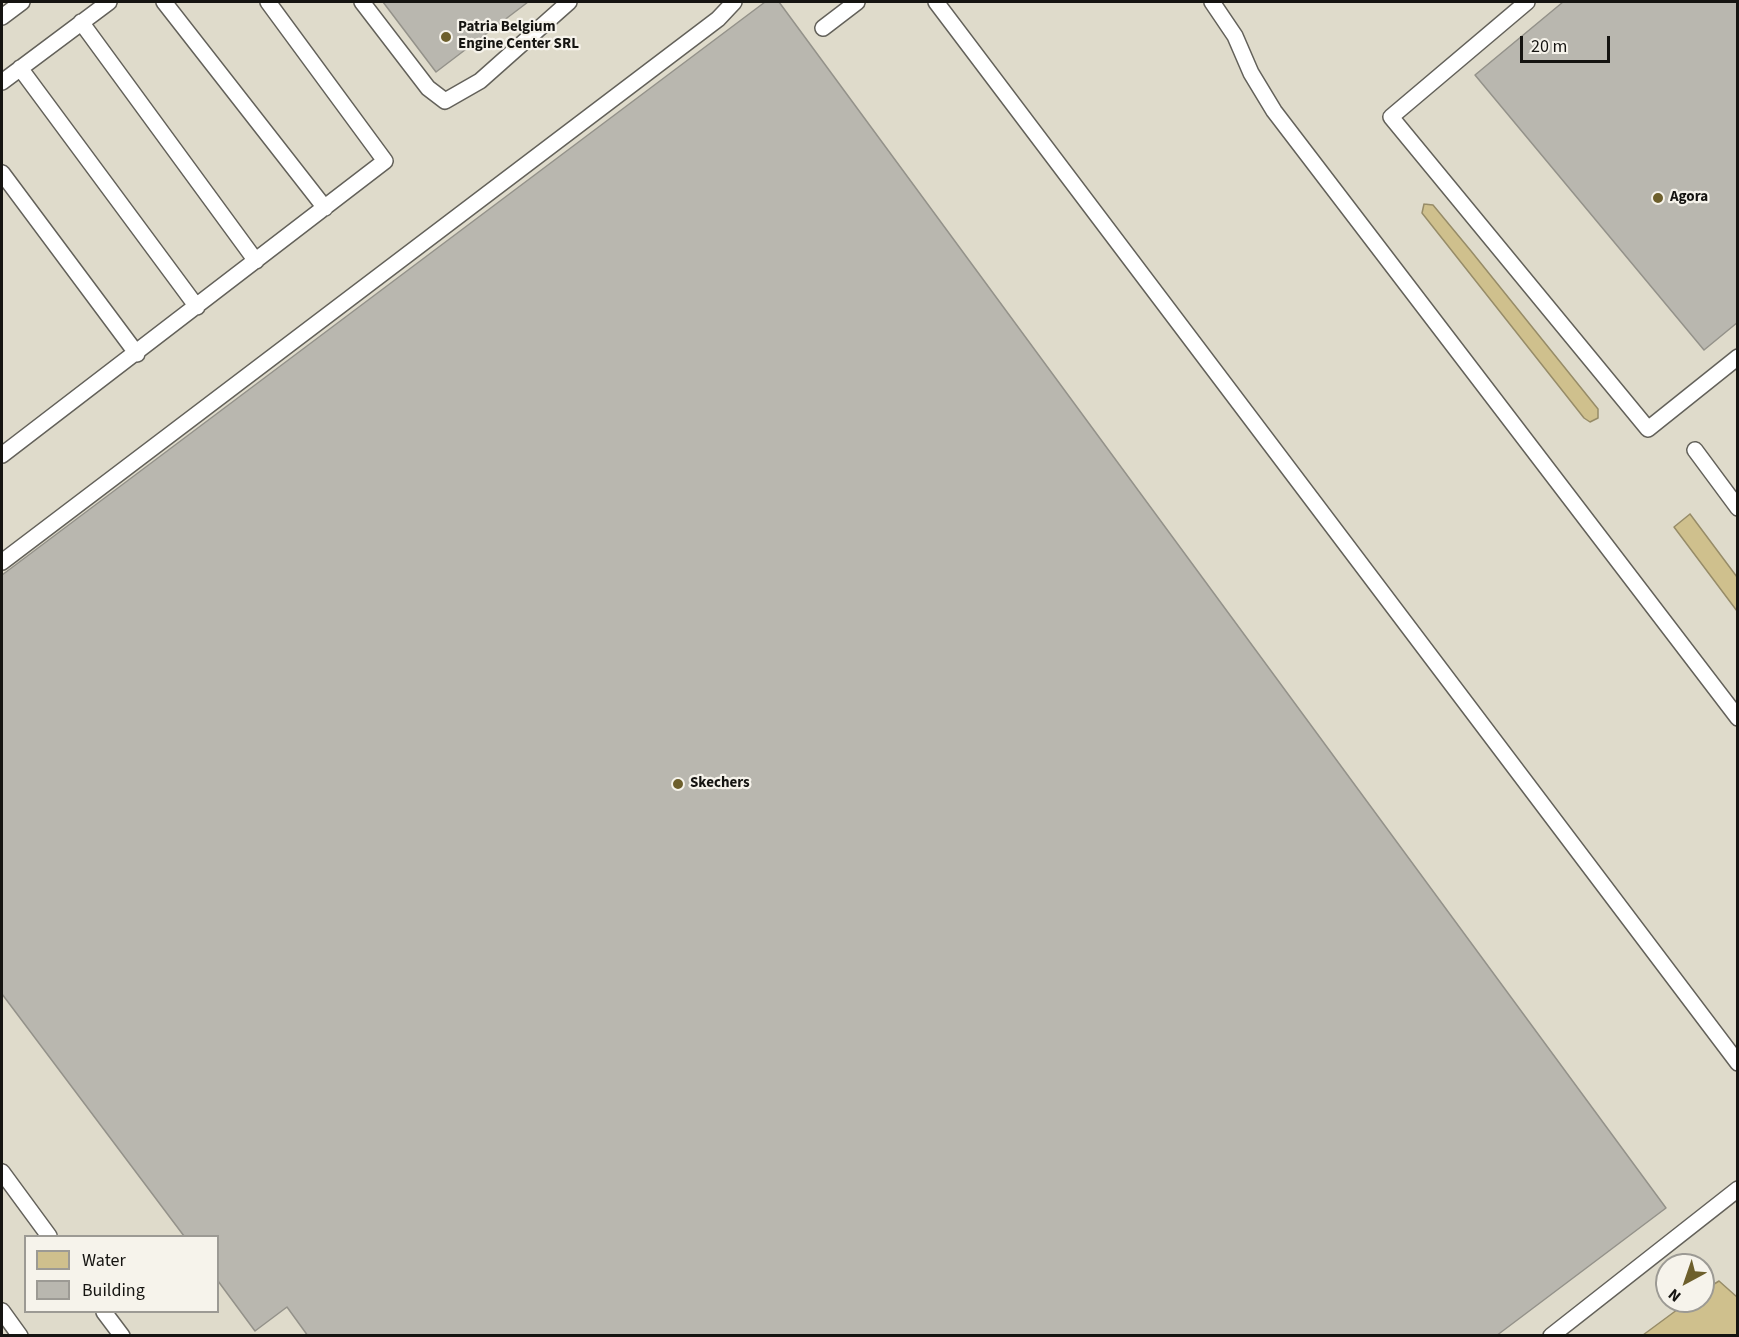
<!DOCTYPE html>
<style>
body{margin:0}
#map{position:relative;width:1739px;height:1337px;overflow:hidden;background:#e8e6de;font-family:"Source Sans 3",sans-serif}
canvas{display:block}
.frame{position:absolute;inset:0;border:3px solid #151411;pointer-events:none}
.legend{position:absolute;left:24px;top:1235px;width:195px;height:78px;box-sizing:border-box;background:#f6f3eb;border:2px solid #9c9a94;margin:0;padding:8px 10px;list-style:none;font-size:18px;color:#151411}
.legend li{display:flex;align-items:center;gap:12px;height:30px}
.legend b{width:30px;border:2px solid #9c9a94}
.north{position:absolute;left:1655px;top:1253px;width:60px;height:60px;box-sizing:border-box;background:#f6f3eb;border:2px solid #9c9a94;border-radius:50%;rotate:220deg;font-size:16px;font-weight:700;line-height:24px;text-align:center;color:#151411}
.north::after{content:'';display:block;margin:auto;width:21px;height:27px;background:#6d5f2c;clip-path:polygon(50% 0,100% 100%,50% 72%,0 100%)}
.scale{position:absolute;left:1520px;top:36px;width:90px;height:27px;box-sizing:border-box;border:3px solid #151411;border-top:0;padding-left:8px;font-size:18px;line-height:21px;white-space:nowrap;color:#151411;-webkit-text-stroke:4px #f6f3eb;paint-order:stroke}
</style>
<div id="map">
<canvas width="1739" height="1337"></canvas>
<div class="frame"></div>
<ul class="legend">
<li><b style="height:16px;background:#cfc08d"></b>Water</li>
<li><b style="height:16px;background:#b9b7af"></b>Building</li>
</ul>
<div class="north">N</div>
<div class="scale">20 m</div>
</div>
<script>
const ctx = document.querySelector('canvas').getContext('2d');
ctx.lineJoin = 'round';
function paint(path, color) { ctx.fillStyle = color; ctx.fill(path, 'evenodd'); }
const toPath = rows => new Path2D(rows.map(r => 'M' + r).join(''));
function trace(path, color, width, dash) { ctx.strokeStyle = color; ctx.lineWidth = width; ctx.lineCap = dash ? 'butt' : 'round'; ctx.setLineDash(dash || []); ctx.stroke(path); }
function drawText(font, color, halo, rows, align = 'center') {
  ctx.font = font + ' "Source Sans 3",sans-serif'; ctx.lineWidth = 4.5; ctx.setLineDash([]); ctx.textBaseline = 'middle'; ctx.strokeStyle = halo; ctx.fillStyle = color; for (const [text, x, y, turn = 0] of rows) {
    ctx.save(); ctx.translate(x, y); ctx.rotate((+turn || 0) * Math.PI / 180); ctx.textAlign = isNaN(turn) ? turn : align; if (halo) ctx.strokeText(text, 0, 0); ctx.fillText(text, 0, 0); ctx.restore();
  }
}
paint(toPath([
 [2,2,1737,2,1737,1335,2,1336],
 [26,1236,218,1236,218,1312,26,1312],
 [1667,1265,1703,1265,1703,1301,1667,1301]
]), '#dfdbcb');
const water = toPath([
 [1424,204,1433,205,1471,251,1598,409,1598,418,1590,422,1584,418,1422,213,1424,204],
 [1690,514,1737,577,1737,611,1674,527,1690,514],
 [1719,1281,1737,1297,1737,1335,1643,1335,1689,1301,1703,1301,1703,1291,1719,1281]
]);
paint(water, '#cfc08d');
trace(water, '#978c68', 1.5);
const building = toPath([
 [383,2,528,2,436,72,383,2],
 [765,2,779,2,1666,1208,1496,1336,308,1336,287,1307,255,1331,218,1281,218,1236,184,1236,2,994,2,575,765,2],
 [1563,2,1738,2,1738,322,1704,350,1475,75,1563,2]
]);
paint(building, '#b9b7af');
trace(building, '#94928a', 1.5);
const service = toPath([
 [164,2,325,208],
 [362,2,428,88,445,101,480,81,569,2],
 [936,2,1738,1063],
 [1212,2,1235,36,1251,73,1274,111,1738,718],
 [1527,2,1391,117,1648,429,1738,357],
 [2,17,22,2],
 [81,22,256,261],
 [823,28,857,2],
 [20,68,197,307],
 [2,82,109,2],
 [2,173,137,354],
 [1695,450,1738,508],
 [2,455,385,161,268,2],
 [2,562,718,19,734,2],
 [2,1172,49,1236],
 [2,1311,20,1336],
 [104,1312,122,1336],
 [1551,1336,1738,1189]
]);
trace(service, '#63615a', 18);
trace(service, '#fff', 15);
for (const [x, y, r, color] of [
 [446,37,6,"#6d5f2c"],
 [1658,198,6,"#6d5f2c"],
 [678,784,6,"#6d5f2c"]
]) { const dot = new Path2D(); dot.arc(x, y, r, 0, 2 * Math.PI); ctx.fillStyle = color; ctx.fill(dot); trace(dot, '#f6f3eb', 2); }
drawText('bold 15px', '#151411', '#f6f3eb', [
 ["Patria Belgium",458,28],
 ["Engine Center SRL",458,45],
 ["Agora",1670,198],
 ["Skechers",690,784]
], 'left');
</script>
